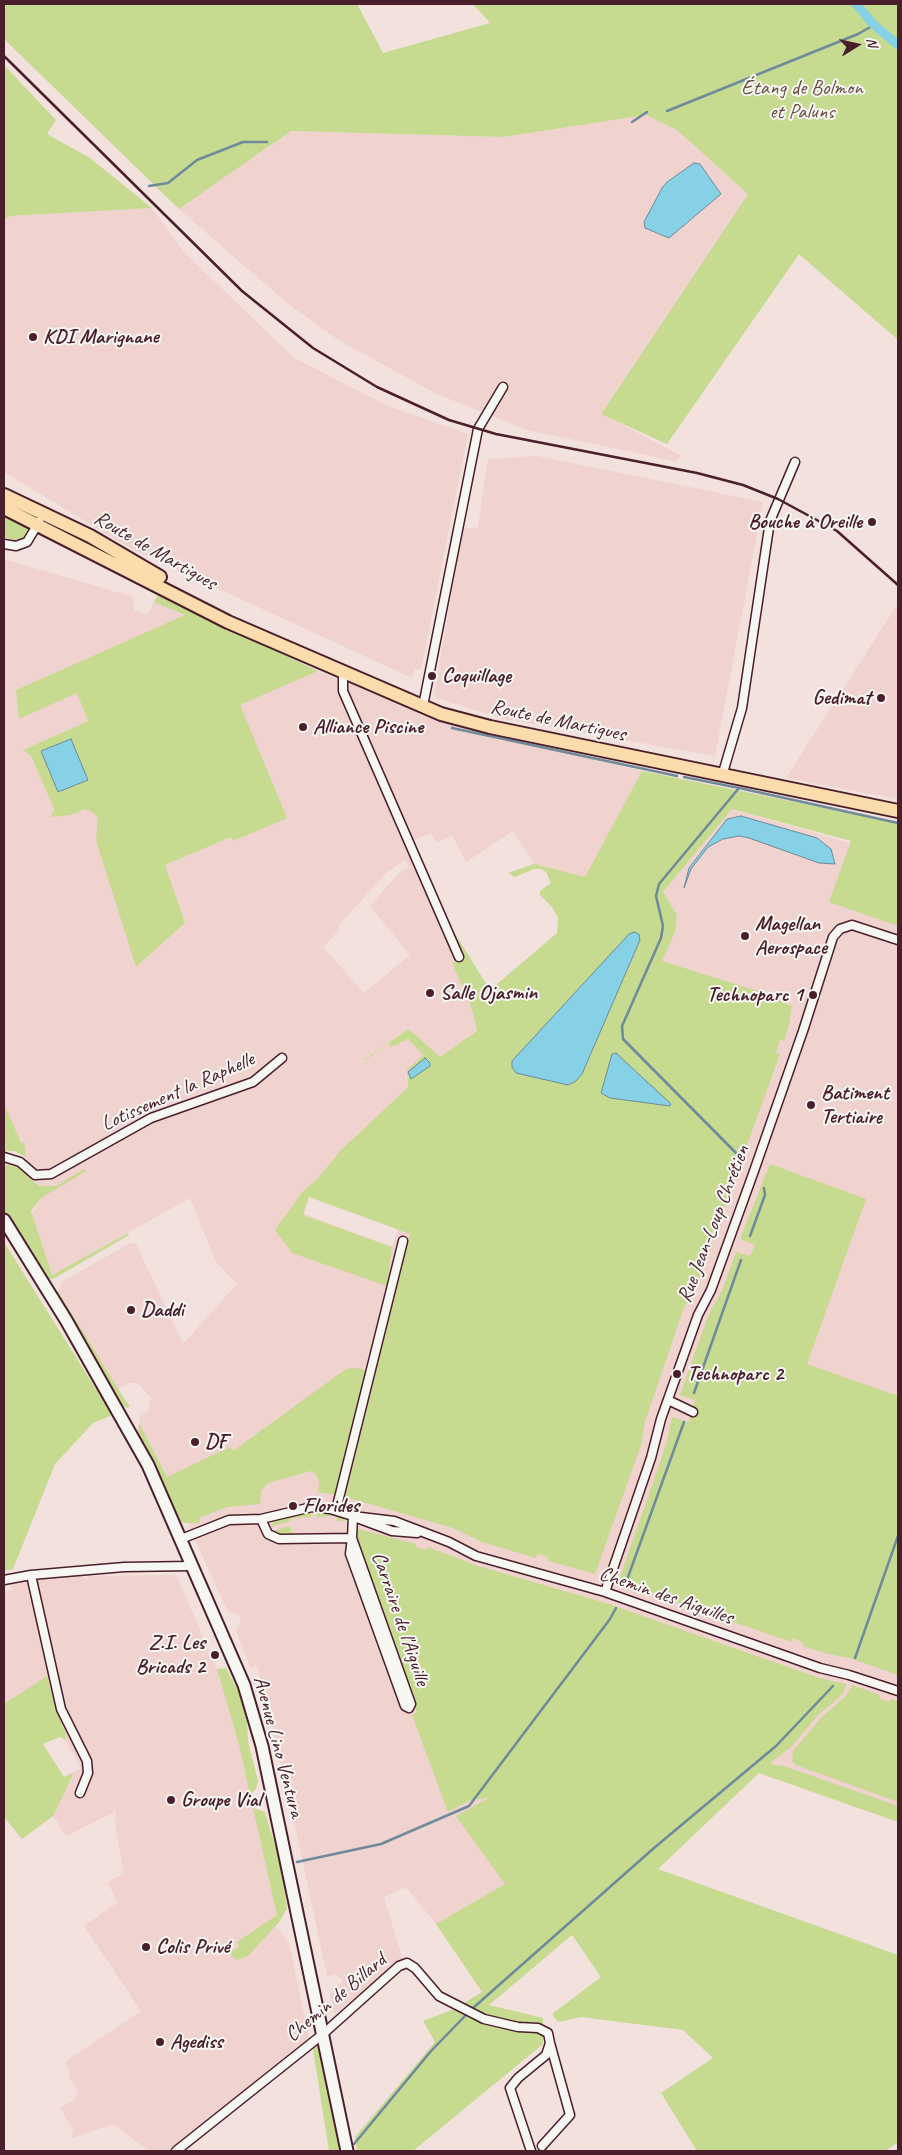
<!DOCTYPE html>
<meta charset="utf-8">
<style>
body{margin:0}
#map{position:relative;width:902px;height:2155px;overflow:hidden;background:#f2e1dd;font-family:Caveat,sans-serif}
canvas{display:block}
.frame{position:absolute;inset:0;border:5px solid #4a1f2b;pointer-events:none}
.north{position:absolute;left:832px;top:20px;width:50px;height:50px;-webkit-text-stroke:4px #f6f6f2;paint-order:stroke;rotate:80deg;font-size:14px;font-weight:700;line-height:20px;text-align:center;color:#4a1f2b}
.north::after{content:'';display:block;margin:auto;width:18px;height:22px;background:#4a1f2b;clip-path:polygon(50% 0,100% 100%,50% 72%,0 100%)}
</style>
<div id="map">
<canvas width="902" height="2155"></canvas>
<div class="frame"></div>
<div class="north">N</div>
</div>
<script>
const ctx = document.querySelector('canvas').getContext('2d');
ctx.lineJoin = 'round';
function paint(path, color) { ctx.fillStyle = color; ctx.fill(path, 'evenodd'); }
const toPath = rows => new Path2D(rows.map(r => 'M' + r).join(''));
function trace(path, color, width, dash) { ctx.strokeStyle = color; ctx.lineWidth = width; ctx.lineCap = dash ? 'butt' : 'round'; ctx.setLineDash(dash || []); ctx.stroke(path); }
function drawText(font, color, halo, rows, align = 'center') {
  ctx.font = font + ' Caveat,sans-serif'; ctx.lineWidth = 4; ctx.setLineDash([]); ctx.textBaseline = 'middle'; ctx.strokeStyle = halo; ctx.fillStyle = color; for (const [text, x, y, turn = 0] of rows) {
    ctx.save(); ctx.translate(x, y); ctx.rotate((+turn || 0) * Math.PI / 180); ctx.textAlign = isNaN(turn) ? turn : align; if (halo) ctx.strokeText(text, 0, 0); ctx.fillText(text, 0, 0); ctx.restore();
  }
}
paint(toPath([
 [646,115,677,130,748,194,601,413,681,456,675,461,527,430,437,394,340,341,287,303,179,209,291,131,503,137],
 [152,208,184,252,294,358,388,406,468,434,421,669,415,669,412,678,128,547,4,472,4,221,9,216],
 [537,456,763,502,715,756,500,718,434,697,462,529,478,527,488,459],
 [4,559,133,597,134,610,147,615,154,602,186,615,16,690,19,719,77,693,88,721,24,750,31,756,54,809,52,817,75,813,85,809,95,813,98,818,98,825,136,967,185,923,165,865,231,837,232,841,240,705,318,671,444,723,642,771,585,878,534,864,513,831,466,862,452,835,437,843,431,833,414,840,464,958,452,963,472,1009,477,1031,440,1057,409,1029,364,1058,365,1060,389,1043,391,1047,408,1039,423,1055,406,1076,408,1087,339,1152,318,1178,303,1191,291,1209,392,1247,398,1229,625,1034,677,915,663,892,732,809,898,857,898,1822,759,1773,505,1884,436,1924,406,1887,384,1897,403,1961,334,2014,330,1994,343,1981,336,1974,327,1976,290,1802,257,1666,250,1667,236,1630,241,1620,238,1614,230,1612,226,1608,167,1477,139,1423,141,1413,147,1412,150,1409,149,1403,152,1399,138,1383,127,1383,118,1390,58,1291,62,1282,130,1243,136,1244,183,1344,237,1284,216,1262,190,1198,52,1275,31,1215,41,1198,23,1150,24,1143,21,1144,4,1103],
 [406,859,409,867,400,872,370,906,410,955,364,993,323,947,340,929,339,925,386,873],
 [897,605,898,799,786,778],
 [176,1575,217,1669,239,1745,280,1921,275,1925,289,1943,309,2038,169,2151,149,2151,113,2124,73,2138,71,2135,74,2131,60,2108,75,2099,78,2091,69,2076,70,2071,65,2062,141,2011,84,1926,118,1902,107,1882,124,1874,115,1824,116,1811,66,1836,53,1816,72,1777,72,1773,81,1768,65,1740,66,1734,47,1676,4,1704,4,1592,12,1590,10,1584,24,1581,84,1576,86,1580,90,1576]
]), '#f0d2ce');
paint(toPath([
 [4,4,357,4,383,53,490,23,473,4,898,4,898,340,799,254,667,444,601,414,748,194,677,130,646,115,503,137,291,131,179,209,4,39],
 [4,65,56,120,47,134,90,158,152,208,9,216,4,221],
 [4,513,29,527,23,538,13,540,4,537],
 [159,592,231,630,318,671,240,705,287,818,233,841,231,837,165,865,185,923,136,967,96,840,98,818,94,813,85,809,70,815,51,817,54,809,31,756,23,750,88,721,77,693,19,719,16,690,185,615,154,602],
 [642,771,898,823,898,926,829,902,851,841,732,809,663,892,677,915,675,932,662,961,754,990,792,1006,789,1025,784,1041,780,1040,776,1053,780,1054,716,1230,713,1230,710,1242,713,1243,700,1277,683,1310,645,1422,641,1445,595,1574,548,1561,548,1557,537,1554,536,1558,482,1542,453,1528,345,1497,410,1234,309,1197,303,1215,392,1247,387,1286,292,1253,275,1230,303,1191,318,1178,339,1152,408,1087,407,1070,423,1055,408,1039,391,1047,389,1043,365,1060,364,1059,409,1029,440,1057,477,1031,472,1009,452,963,464,957,449,924,490,990,557,933,558,918,552,907,540,895,540,891,551,883,546,872,541,869,534,869,515,877,508,873,534,864,585,877],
 [4,1103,21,1143,24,1142,26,1157,14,1151,4,1151],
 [4,1164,17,1167,39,1186,56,1186,84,1169,86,1171,41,1198,31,1211,52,1275,128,1233,129,1235,53,1279,47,1279,4,1212],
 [770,1164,866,1199,807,1364,898,1396,898,1675,850,1658,828,1654,803,1646,804,1643,793,1638,791,1642,668,1599,669,1595,659,1591,657,1594,619,1580,666,1445,672,1417,689,1422,695,1400,680,1395,707,1319,723,1288,736,1252,750,1256,755,1245,740,1239],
 [4,1242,112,1415,93,1423,55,1464,13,1569,4,1571],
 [58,1291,125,1400,130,1406,127,1408,122,1405,58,1302,55,1294],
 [354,1368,363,1369,367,1374,336,1495,318,1492,319,1481,316,1474,311,1471,268,1483,261,1491,260,1504,227,1507,199,1518,200,1523,184,1523,178,1520,138,1432,139,1423,167,1477,230,1447,233,1451,346,1369],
 [311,1512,311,1517,291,1518,291,1521,271,1527,274,1520],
 [316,1512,342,1516,346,1521,337,1521,336,1516,316,1517],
 [284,1527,291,1527,291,1536,280,1535,275,1531],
 [358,1529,416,1544,416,1547,427,1550,428,1547,478,1566,609,1604,819,1678,846,1684,844,1692,834,1702,818,1715,790,1748,771,1762,773,1765,784,1766,898,1806,898,1822,759,1773,658,1869,898,1955,898,2142,885,2151,697,2151,661,2093,713,2058,683,2030,581,2017,558,2022,552,2014,601,1977,572,1935,489,2005,543,2018,543,2044,413,2151,357,2151,355,2137,435,2042,423,2021,454,2009,482,1992,436,1924,505,1884,456,1816,489,1798,471,1800,448,1812,412,1715,417,1713,355,1537],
 [226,1668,241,1696,247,1721,248,1742,258,1781,256,1789,250,1795,239,1745,217,1669],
 [47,1676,55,1706,66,1734,65,1740,60,1737,43,1744,64,1777,72,1773,72,1777,53,1816,22,1839,4,1817,4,1704],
 [852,1685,880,1695,879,1698,889,1702,891,1699,898,1701,898,1802,796,1765,792,1761,793,1751,821,1718,847,1695],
 [253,1808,265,1812,280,1862,287,1908,280,1921,248,1956,237,1960,229,1953,239,1947,237,1942,277,1915],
 [317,2044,321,2047,341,2151,329,2151,313,2049]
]), '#c6da90');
const water = toPath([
 [694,163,700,164,721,194,669,238,645,228,644,222,662,188,667,182,694,163],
 [71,739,88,780,58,792,41,751,71,739],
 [741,816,817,838,831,849,835,864,819,863,749,838,739,836,723,839,708,847,691,869,684,888,689,868,727,819,741,816],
 [634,932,639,934,640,940,582,1074,576,1081,568,1085,516,1073,512,1067,512,1061,629,934,634,932],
 [616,1053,671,1104,670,1106,610,1098,601,1093,612,1054,616,1053],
 [425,1058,430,1063,430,1066,411,1079,408,1072,425,1058]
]);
paint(water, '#86d1e6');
trace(water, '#6e8a9b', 1);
trace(toPath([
 [667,111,858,34,874,25],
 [632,122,647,112],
 [149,186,168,183,197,160,243,142,267,142],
 [452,728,677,776],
 [684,777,739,788],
 [736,1153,623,1039,622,1026,661,938,663,926,656,896,659,884,739,788,898,823],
 [750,1236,765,1195,764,1188],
 [694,1393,741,1260],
 [628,1577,684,1422],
 [855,1658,898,1536],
 [297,1862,381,1844,469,1806,610,1619,616,1608],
 [473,2008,654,1848,776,1746,833,1686],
 [354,2144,431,2051,465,2016]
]), '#6e8a9b', 2.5);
trace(toPath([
 [856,4,874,25,898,45]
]), '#86d1e6', 9);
const street = toPath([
 [4,544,16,546,27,542,39,522],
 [343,671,343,691,459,957],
 [423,706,478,429,503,387],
 [722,776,742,708,770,521,795,462],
 [4,1157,20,1162,35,1175,51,1174,151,1118,253,1082,282,1058],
 [668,1400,693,1412],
 [336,1510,403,1241],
 [353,1516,394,1521,449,1542,476,1556,605,1592,820,1668,849,1675,898,1691],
 [357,1518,392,1531,417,1533],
 [352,1538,411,1704,409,1708,405,1706,350,1554,352,1538],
 [181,1539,229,1520,261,1519,312,1507,330,1509,353,1516,352,1538,279,1539,268,1534,261,1519],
 [31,1575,61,1709,87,1761,88,1773,80,1793],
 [4,1580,31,1575,124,1567,192,1566],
 [605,1592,651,1458,661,1419,698,1315,711,1290,754,1171,803,1031,833,937,840,929,852,925,898,940],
 [542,2146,570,2115,550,2043],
 [176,2151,323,2034,399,1966,407,1963,415,1968,439,1996,484,2019,518,2027,538,2028,548,2033,550,2043,546,2055,518,2078,510,2088,531,2151]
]);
const secondary = toPath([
 [4,1220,66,1320,148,1465,244,1685,262,1746,347,2151]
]);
const primary = toPath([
 [4,495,90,536,160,577],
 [4,508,228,622,441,714,490,727,898,811]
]);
trace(street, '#4a1f2b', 11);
trace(secondary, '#4a1f2b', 15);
trace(primary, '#4a1f2b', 16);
trace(street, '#f6f6f2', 8);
trace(secondary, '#f6f6f2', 11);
trace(primary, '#fcdcac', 12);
trace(toPath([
 [4,56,242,291,313,348,377,387,449,420,496,434,697,473,743,485,778,499,837,531,898,585]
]), '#4a1f2b', 2.5);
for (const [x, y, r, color] of [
 [33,337,5,"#4a1f2b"],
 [872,522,5,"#4a1f2b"],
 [432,676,5,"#4a1f2b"],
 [881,698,5,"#4a1f2b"],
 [303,727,5,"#4a1f2b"],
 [745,936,5,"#4a1f2b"],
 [430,993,5,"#4a1f2b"],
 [813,995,5,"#4a1f2b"],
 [811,1105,5,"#4a1f2b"],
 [131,1310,5,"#4a1f2b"],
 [677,1374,5,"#4a1f2b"],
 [195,1442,5,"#4a1f2b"],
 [293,1506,5,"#4a1f2b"],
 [215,1655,5,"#4a1f2b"],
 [171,1800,5,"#4a1f2b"],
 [146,1947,5,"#4a1f2b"],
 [160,2042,5,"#4a1f2b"]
]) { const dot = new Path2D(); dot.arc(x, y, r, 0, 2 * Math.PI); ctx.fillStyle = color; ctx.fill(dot); trace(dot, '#f6f6f2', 2); }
drawText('21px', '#694e44', '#f6f6f2', [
 ["Étang de Bolmon",802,88],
 ["et Paluns",802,112]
]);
drawText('bold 21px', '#4a1f2b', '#f6f6f2', [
 ["KDI Marignane",43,337],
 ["Bouche à Oreille",862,522,"right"],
 ["Coquillage",442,676],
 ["Gedimat",871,698,"right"],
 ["Alliance Piscine",313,727],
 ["Magellan",755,924],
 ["Aerospace",755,948],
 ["Salle Ojasmin",440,993],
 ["Technoparc 1",803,995,"right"],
 ["Batiment",821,1093],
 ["Tertiaire",821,1117],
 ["Daddi",141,1310],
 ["Technoparc 2",687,1374],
 ["DF",205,1442],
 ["Florides",303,1506],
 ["Z.I. Les",205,1643,"right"],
 ["Bricads 2",205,1667,"right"],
 ["Groupe Vial",181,1800],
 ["Colis Privé",156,1947],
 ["Agediss",170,2042]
], 'left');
drawText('21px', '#4a1f2b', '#f6f6f2', [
 ["Route de Martigues",155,551,30],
 ["Route de Martigues",558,721,12],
 ["Lotissement la Raphelle",178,1092,-24],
 ["Rue Jean-Loup Chrétien",714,1224,-69],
 ["Chemin des Aiguilles",666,1596,19],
 ["Carraire de l'Aiguille",400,1619,71],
 ["Avenue Lino Ventura",278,1747,75],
 ["Chemin de Billard",336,1998,-40]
]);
</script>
